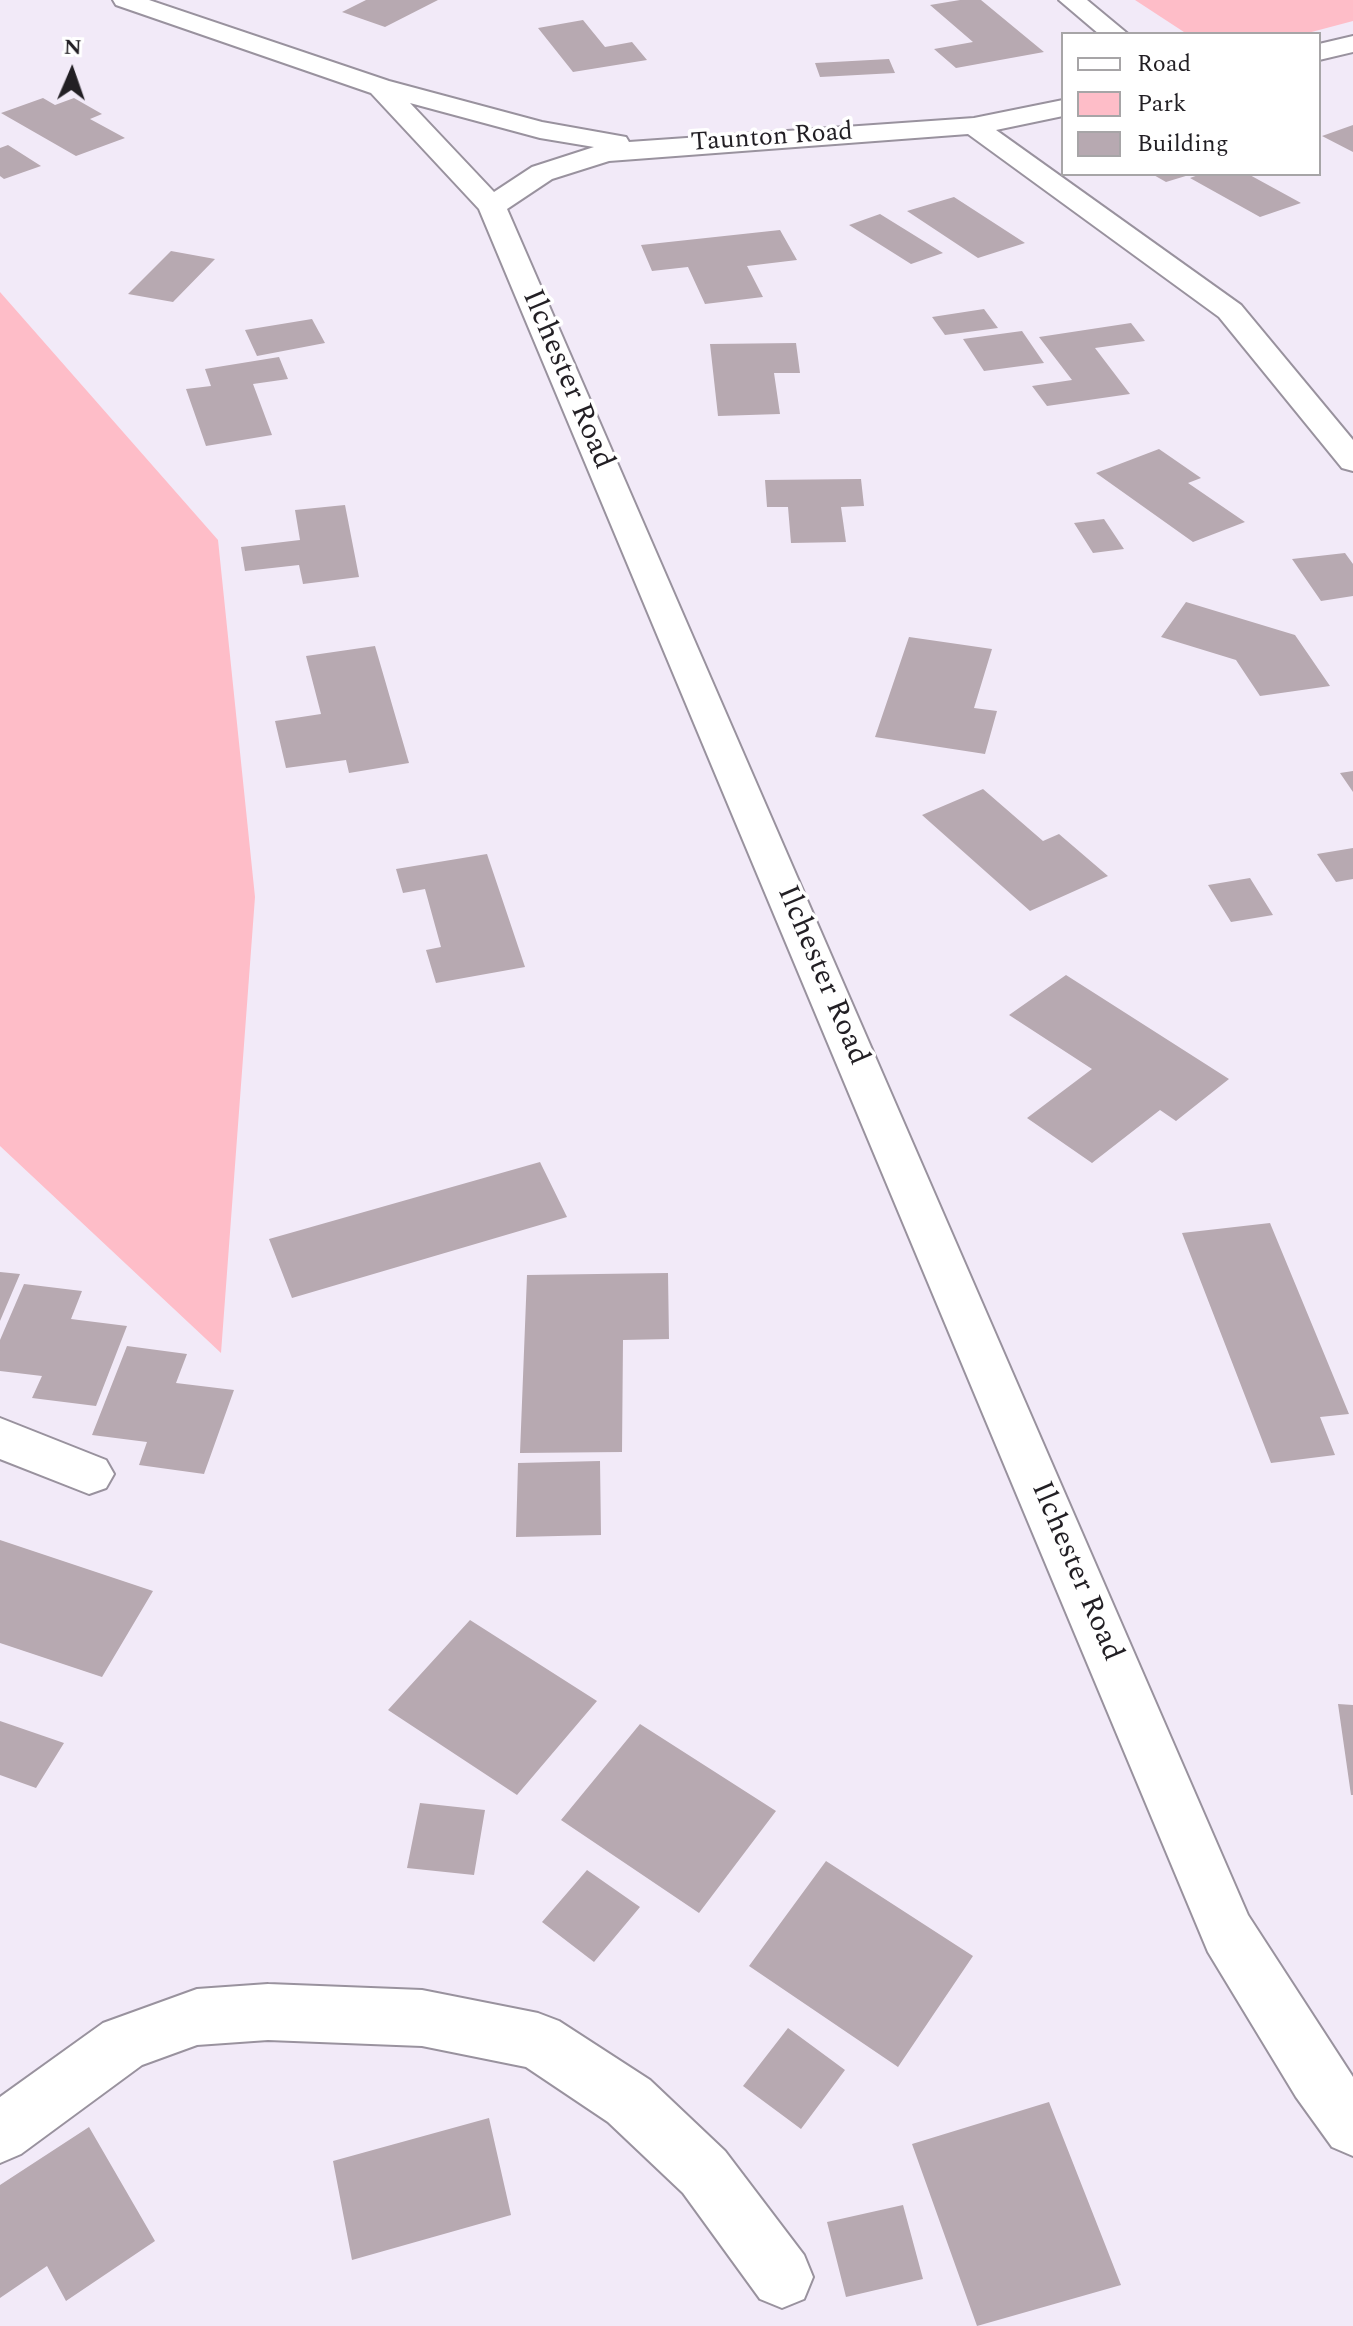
<!DOCTYPE html>
<style>
body{margin:0}
#map{position:relative;width:1353px;height:2326px;overflow:hidden;background:#f2eaf8;font-family:Spectral,serif}
canvas{display:block}
.legend{position:absolute;left:1061px;top:32px;width:260px;height:144px;box-sizing:border-box;background:#fff;border:2px solid #a7a5a7;margin:0;padding:10px 14px;list-style:none;font-size:24px;color:#221f24}
.legend li{display:flex;align-items:center;gap:16px;height:40px}
.legend b{width:40px;border:2px solid #a7a5a7}
.north{position:absolute;left:32px;top:32px;width:80px;height:80px;-webkit-text-stroke:6px #fff;paint-order:stroke;rotate:2deg;font-size:22px;font-weight:700;line-height:32px;text-align:center;color:#221f24}
.north::after{content:'';display:block;margin:auto;width:28px;height:36px;background:#221f24;clip-path:polygon(50% 0,100% 100%,50% 72%,0 100%)}
</style>
<div id="map">
<canvas width="1353" height="2326"></canvas>
<ul class="legend">
<li><b style="height:10px;background:#fff"></b>Road</li>
<li><b style="height:22px;background:#febdc8"></b>Park</li>
<li><b style="height:22px;background:#b7a9b1"></b>Building</li>
</ul>
<div class="north">N</div>
</div>
<script>
const ctx = document.querySelector('canvas').getContext('2d');
ctx.lineJoin = 'round';
function paint(path, color) { ctx.fillStyle = color; ctx.fill(path, 'evenodd'); }
const toPath = rows => new Path2D(rows.map(r => 'M' + r).join(''));
function trace(path, color, width, dash) { ctx.strokeStyle = color; ctx.lineWidth = width; ctx.lineCap = dash ? 'butt' : 'round'; ctx.setLineDash(dash || []); ctx.stroke(path); }
function drawText(font, color, halo, rows, align = 'center') {
  ctx.font = font + ' Spectral,serif'; ctx.lineWidth = 7; ctx.setLineDash([]); ctx.textBaseline = 'middle'; ctx.strokeStyle = halo; ctx.fillStyle = color; for (const [text, x, y, turn = 0] of rows) {
    ctx.save(); ctx.translate(x, y); ctx.rotate((+turn || 0) * Math.PI / 180); ctx.textAlign = isNaN(turn) ? turn : align; if (halo) ctx.strokeText(text, 0, 0); ctx.fillText(text, 0, 0); ctx.restore();
  }
}
paint(toPath([
 [1135,0,1353,0,1353,21,1304,34,1187,34],
 [0,292,218,540,255,897,221,1353,0,1146]
]), '#febdc8');
paint(toPath([
 [366,0,438,0,385,27,342,12],
 [960,0,981,0,1044,52,956,68,934,49,973,42,930,5],
 [583,20,605,47,632,42,647,60,573,72,538,28],
 [889,59,895,73,820,77,815,63],
 [43,98,55,105,74,98,102,114,90,119,125,138,76,156,1,113],
 [1353,125,1353,152,1322,136],
 [8,145,41,166,4,179,0,176,0,148],
 [1152,174,1188,174,1189,175,1166,182],
 [1201,174,1248,174,1301,203,1260,217,1190,178],
 [954,197,1025,243,978,258,907,211],
 [880,214,943,253,911,264,849,225],
 [780,230,797,260,747,266,763,297,705,304,688,267,652,271,641,245],
 [171,251,215,259,173,302,128,294],
 [984,309,998,328,945,335,932,317],
 [312,319,325,343,257,356,245,330],
 [1131,323,1145,341,1095,348,1130,394,1047,406,1032,386,1072,380,1039,337],
 [1022,331,1044,363,984,371,963,339],
 [796,343,800,373,774,373,780,414,718,416,710,344],
 [279,357,288,379,253,384,272,435,206,446,186,389,211,386,205,369],
 [1159,449,1201,478,1188,483,1245,522,1193,542,1096,473],
 [861,479,864,506,841,507,846,542,791,543,788,507,767,507,765,480],
 [345,505,359,577,303,584,299,565,245,571,241,547,300,540,295,510],
 [1104,519,1124,549,1093,553,1074,523],
 [1345,553,1353,564,1353,596,1321,601,1292,559],
 [1186,602,1295,635,1330,686,1260,696,1236,660,1161,637],
 [909,637,992,649,974,708,997,711,985,754,875,737],
 [375,646,409,763,349,773,346,760,286,768,275,721,321,714,306,656],
 [1353,771,1353,792,1340,773],
 [983,789,1043,841,1059,834,1108,876,1030,911,922,815],
 [1353,848,1353,879,1336,882,1317,854],
 [487,854,525,967,436,983,426,950,441,947,425,889,403,893,396,869],
 [1250,878,1273,915,1231,922,1208,885],
 [1066,975,1229,1079,1176,1121,1160,1110,1092,1163,1027,1118,1092,1069,1009,1015],
 [540,1162,567,1217,292,1298,269,1239],
 [1270,1223,1349,1414,1320,1417,1335,1455,1271,1463,1182,1233],
 [0,1272,20,1274,0,1321],
 [668,1273,669,1339,623,1340,622,1452,520,1453,527,1275],
 [24,1284,82,1291,71,1319,127,1326,96,1406,32,1398,42,1376,0,1371,0,1340],
 [127,1346,187,1354,176,1383,234,1390,204,1474,139,1465,147,1442,92,1435],
 [600,1461,601,1535,516,1537,518,1463],
 [0,1540,153,1591,102,1677,0,1643],
 [470,1620,597,1701,517,1795,388,1710],
 [1338,1704,1353,1705,1353,1795,1351,1795],
 [0,1721,64,1743,36,1788,0,1775],
 [640,1724,776,1811,699,1913,561,1820],
 [420,1803,485,1810,474,1875,407,1868],
 [826,1861,973,1956,898,2067,749,1966],
 [587,1870,640,1907,594,1962,542,1922],
 [788,2028,845,2070,801,2129,743,2086],
 [1049,2102,1121,2285,977,2326,912,2144],
 [489,2118,511,2215,352,2260,333,2161],
 [89,2127,155,2241,66,2301,47,2266,0,2298,0,2185],
 [903,2205,923,2279,846,2297,827,2222]
]), '#b7a9b1');
const minor = toPath([
 [113,0,149,0,389,81,542,122,626,137,629,142,974,118,1063,100,1063,116,996,130,1241,305,1353,440,1353,471,1342,468,1219,317,968,134,609,161,552,179,507,209,1248,1915,1353,2077,1353,2156,1332,2147,1296,2097,1208,1952,479,209,371,93,116,5,113,0],
 [410,103,540,138,594,147,532,167,494,192,410,103],
 [1059,0,1087,0,1128,34,1099,34,1059,0],
 [1353,36,1353,52,1319,60,1319,44,1353,36],
 [0,1418,106,1460,114,1474,106,1488,89,1494,0,1459,0,1418],
 [268,1984,422,1990,538,2013,559,2021,650,2080,725,2151,804,2255,813,2277,804,2299,782,2308,760,2299,683,2193,608,2122,526,2067,422,2046,268,2040,197,2045,142,2065,21,2154,0,2163,0,2097,103,2023,197,1989,268,1984]
]);
trace(minor, '#99929e', 4);
paint(minor, '#fff');
drawText('26px', '#221f24', '#fff', [
 ["Taunton Road",772,139,-4]
]);
drawText('30px', '#221f24', '#fff', [
 ["Ilchester Road",566,380,67],
 ["Ilchester Road",821,976,67],
 ["Ilchester Road",1075,1572,67]
]);
</script>
